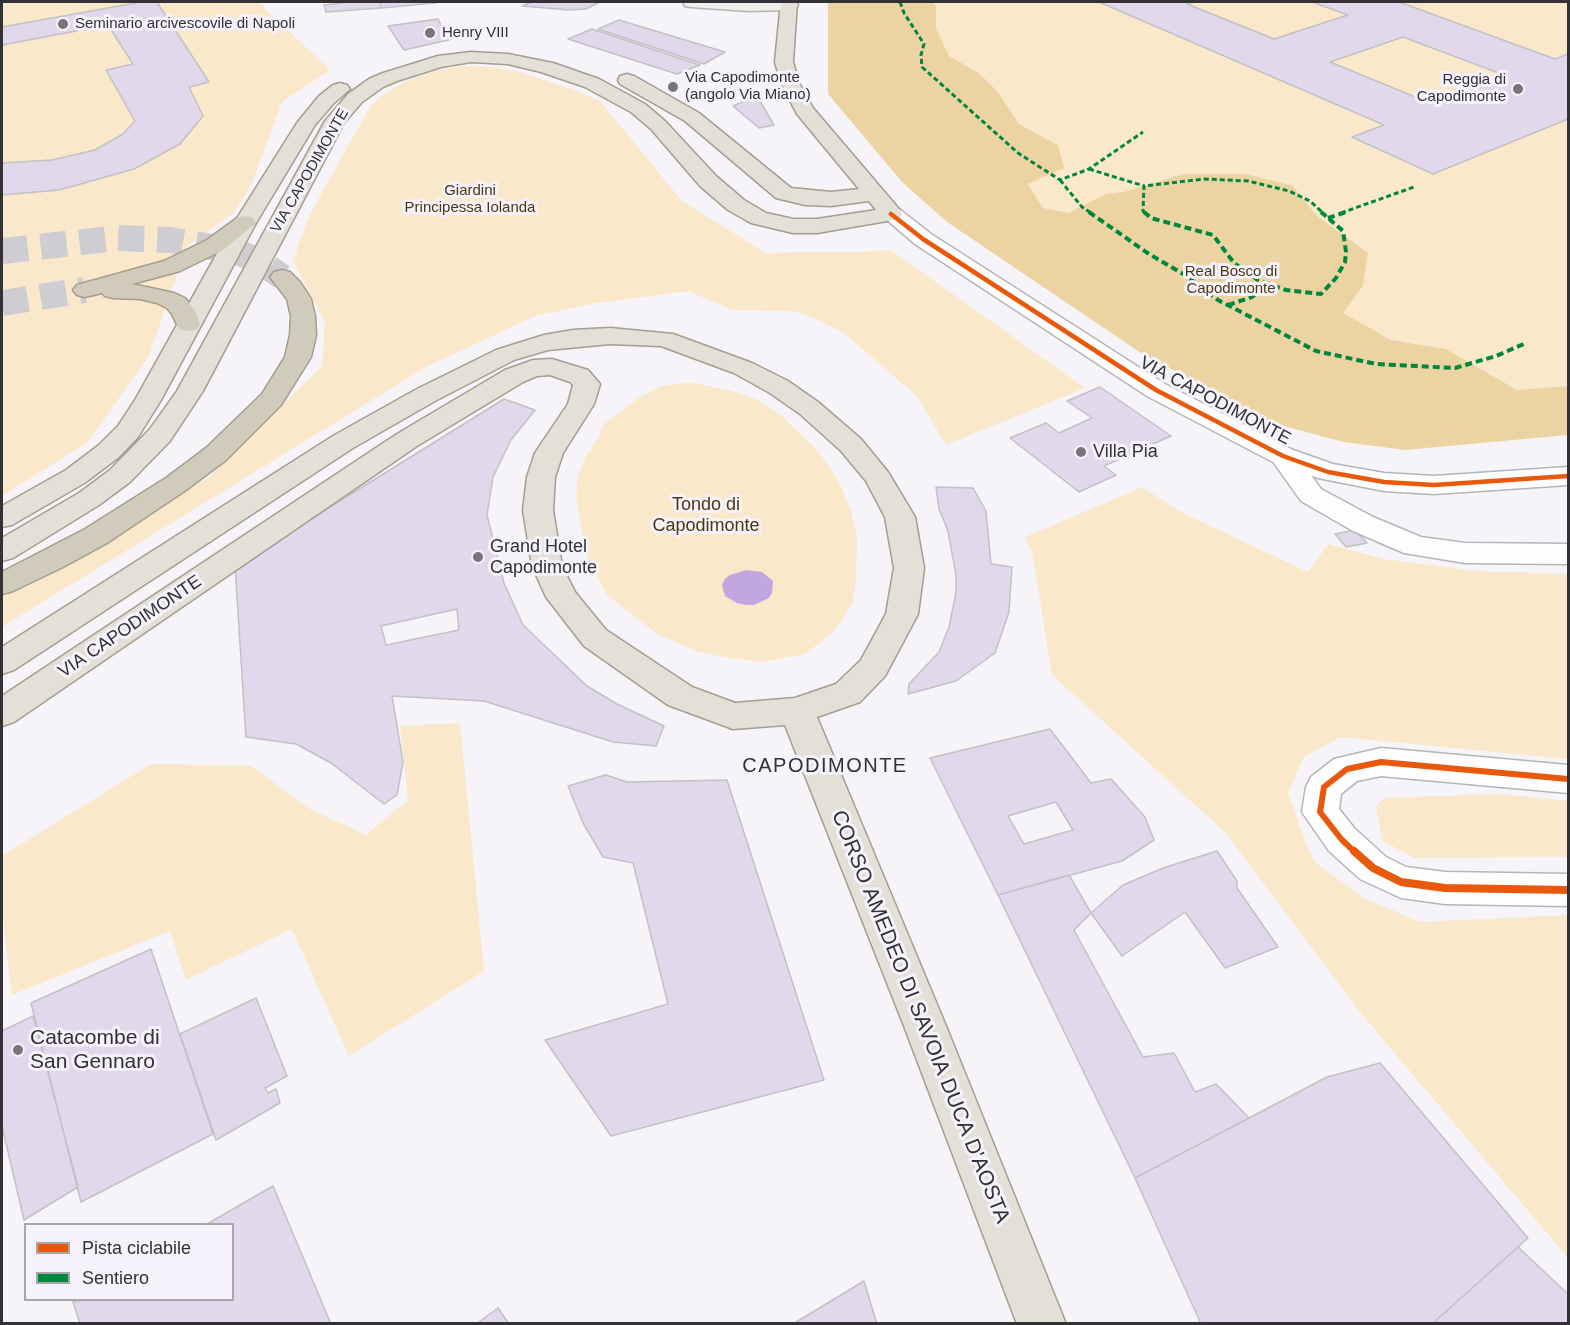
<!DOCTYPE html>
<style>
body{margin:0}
#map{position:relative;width:1570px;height:1325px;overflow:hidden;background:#f6f4f9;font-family:Helvetica,sans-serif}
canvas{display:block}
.frame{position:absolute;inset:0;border:3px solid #333135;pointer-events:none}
.legend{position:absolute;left:24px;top:1223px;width:210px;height:78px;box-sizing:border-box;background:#f6f2fb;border:2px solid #a8a5ac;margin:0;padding:8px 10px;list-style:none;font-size:18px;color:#333135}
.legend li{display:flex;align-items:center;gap:12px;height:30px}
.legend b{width:30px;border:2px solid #a8a5ac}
</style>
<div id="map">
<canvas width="1570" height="1325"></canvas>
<div class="frame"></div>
<ul class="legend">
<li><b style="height:8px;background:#e8590c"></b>Pista ciclabile</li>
<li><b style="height:8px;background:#00873e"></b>Sentiero</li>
</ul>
</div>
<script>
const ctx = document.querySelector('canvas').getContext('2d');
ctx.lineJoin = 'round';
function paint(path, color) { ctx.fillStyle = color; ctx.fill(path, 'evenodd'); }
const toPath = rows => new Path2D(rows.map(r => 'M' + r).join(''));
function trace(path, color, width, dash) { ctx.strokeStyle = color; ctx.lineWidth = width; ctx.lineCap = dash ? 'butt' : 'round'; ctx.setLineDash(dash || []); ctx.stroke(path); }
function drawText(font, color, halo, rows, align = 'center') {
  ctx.font = font + ' Helvetica,sans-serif'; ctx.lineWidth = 6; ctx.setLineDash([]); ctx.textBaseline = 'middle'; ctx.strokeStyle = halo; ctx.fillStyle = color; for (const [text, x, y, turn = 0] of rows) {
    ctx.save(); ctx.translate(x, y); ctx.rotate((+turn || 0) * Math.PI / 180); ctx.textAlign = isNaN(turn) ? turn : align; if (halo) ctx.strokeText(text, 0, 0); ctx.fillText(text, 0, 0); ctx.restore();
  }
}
paint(toPath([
 [2,2,258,2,330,70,282,102,252,183,234,213,187,246,149,356,88,442,2,496],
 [933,2,1568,2,1568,386,1517,390,1446,349,1391,340,1342,313,1363,286,1368,253,1316,215,1293,186,1106,194,1069,214,1043,208,1028,184,1058,145,1019,124,998,92,979,73,949,56,936,28,936,6],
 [466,66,491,67,520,72,574,90,600,101,682,201,766,253,892,251,1085,388,946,445,917,396,844,333,816,319,794,311,732,310,688,291,597,303,535,316,426,367,2,627,2,595,208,478,322,366,325,322,293,261,309,216,370,107,385,93,406,81,438,70],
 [689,382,733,391,758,400,781,415,817,450,831,469,841,487,851,511,857,537,856,581,852,604,833,633,805,654,764,662,723,657,696,651,659,635,607,595,586,556,576,496,578,477,585,458,598,439,603,425,638,398,662,386],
 [1142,487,1181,512,1308,572,1328,544,1384,559,1475,571,1568,574,1568,759,1340,737,1304,757,1288,793,1307,847,1316,863,1362,897,1420,922,1568,915,1568,1258,1359,1011,1226,833,1052,675,1032,551,1025,537],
 [460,723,484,971,349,1056,292,929,186,980,170,931,12,995,2,911,2,856,151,764,251,766,308,808,366,835,408,800,400,726],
 [1499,794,1568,801,1568,857,1414,858,1383,841,1376,807,1384,798]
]), '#f9e8ca');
paint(toPath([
 [828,2,933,2,936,6,936,28,949,56,979,73,998,92,1019,124,1058,145,1064,168,1028,184,1043,208,1069,213,1106,194,1124,192,1183,174,1246,174,1293,186,1316,215,1368,253,1363,286,1343,313,1391,340,1446,349,1517,390,1568,386,1568,435,1405,450,1344,442,1272,423,1141,353,947,222,903,183,828,94]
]), '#ecd4a2');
paint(toPath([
 [746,570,762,572,773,581,772,593,769,598,754,605,746,605,737,603,725,596,722,585,725,579,730,575]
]), '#c1a6e0');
const building = toPath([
 [141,2,157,2,209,82,189,87,203,116,180,144,134,169,59,190,2,195,2,163,52,160,95,150,123,134,135,121,106,70,133,64,108,25,2,45,2,27,141,2],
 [351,2,380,2,381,8,326,12,324,5,351,2],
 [380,2,434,2,435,3,381,8,380,2],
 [532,2,600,2,586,9,569,10,522,6,532,2],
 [1099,2,1195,2,1187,4,1274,39,1348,15,1312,2,1399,2,1555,59,1568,54,1568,119,1433,174,1352,137,1384,125,1099,2],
 [1403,37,1504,75,1430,103,1330,62,1403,37],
 [438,19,449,40,404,50,388,26,438,19],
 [619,20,725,52,704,64,598,29,619,20],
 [592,29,700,65,677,74,568,39,592,29],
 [757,96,774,125,759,128,733,106,757,96],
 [1100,387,1171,436,1104,466,1116,475,1079,492,1010,438,1046,423,1059,433,1092,418,1067,401,1100,387],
 [504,399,535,410,511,440,493,477,487,515,504,583,523,625,587,686,617,704,664,726,656,746,613,742,484,701,392,696,403,762,397,795,384,804,331,763,296,744,246,737,235,566,504,399],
 [457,609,459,630,386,645,381,626,457,609],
 [936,487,973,488,986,511,991,564,1012,567,1009,612,995,653,956,681,908,694,909,684,939,652,949,627,956,593,956,575,948,531,939,509,936,487],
 [1355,530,1367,543,1346,547,1335,534,1355,530],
 [1050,729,1091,783,1111,779,1145,817,1154,840,1122,861,998,895,930,758,1050,729],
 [1056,802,1073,830,1024,844,1008,816,1056,802],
 [606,775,627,782,727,780,824,1080,611,1136,545,1040,668,1004,633,863,603,857,583,823,568,786,606,775],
 [1217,851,1237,881,1237,888,1278,947,1225,968,1185,912,1122,956,1091,913,1123,885,1163,868,1217,851],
 [1069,875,1091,913,1074,930,1143,1057,1174,1053,1195,1092,1216,1084,1249,1118,1135,1178,998,895,1069,875],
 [151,949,213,1134,81,1202,31,1003,151,949],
 [256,998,287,1076,265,1088,268,1093,276,1089,280,1103,216,1140,180,1034,256,998],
 [33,1016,78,1187,24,1220,2,1126,2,1031,33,1016],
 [1380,1063,1528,1238,1432,1324,1201,1324,1135,1178,1327,1077,1380,1063],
 [273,1186,331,1324,80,1324,73,1302,78,1300,232,1300,232,1224,207,1224,273,1186],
 [1518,1247,1568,1294,1568,1324,1432,1324,1518,1247],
 [864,1281,877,1324,793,1324,864,1281],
 [498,1308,509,1324,476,1324,498,1308]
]);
paint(building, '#e1d8eb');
trace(building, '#c2c1c4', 1.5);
trace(toPath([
 [2,251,118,238,170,240,235,251,261,262,282,277],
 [2,303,85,290]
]), '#cfcdd2', 26, [26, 13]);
const minor = toPath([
 [1283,447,1293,450,1321,489,1373,517,1421,537,1465,543,1568,544,1568,564,1465,563,1404,553,1353,531,1301,501,1269,456,1273,450,1283,447],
 [1381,748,1568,765,1568,793,1381,776,1357,781,1341,794,1339,809,1355,829,1386,857,1406,867,1445,872,1568,874,1568,906,1445,904,1401,898,1360,879,1329,851,1302,812,1306,787,1311,777,1334,759,1381,748]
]);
const tertiary = toPath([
 [891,207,899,209,931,234,1165,384,1293,450,1333,464,1384,473,1434,476,1568,467,1568,485,1434,494,1384,491,1318,478,1273,462,1147,396,915,244,880,214,883,209,891,207]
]);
const secondary = toPath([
 [683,2,795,2,798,5,795,9,789,10,749,11,691,7,685,6,683,2]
]);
const primary = toPath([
 [781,2,797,2,793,62,799,83,813,108,899,209,902,214,899,219,817,233,793,233,751,223,728,210,700,186,651,129,631,112,585,87,541,72,508,64,471,62,441,67,397,81,383,87,362,102,344,123,203,391,170,441,130,482,99,505,13,558,2,561,2,538,79,493,110,470,150,429,177,391,325,121,348,94,369,79,383,73,438,56,471,52,508,54,553,63,599,79,645,104,665,121,716,176,744,200,766,213,793,219,817,219,876,210,869,201,831,206,805,205,776,198,685,121,620,84,618,80,620,76,627,74,634,76,699,113,791,188,831,192,859,189,797,114,781,83,775,62,781,2],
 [340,83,347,85,350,89,333,104,315,125,256,223,161,400,138,437,119,457,86,482,12,525,2,527,2,506,66,470,99,445,118,426,135,400,234,223,297,123,319,96,333,85,340,83],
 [610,328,673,334,752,363,788,381,818,402,861,439,888,472,915,517,924,568,918,614,885,676,860,702,817,717,946,1026,1066,1324,1017,1324,904,1026,785,725,733,729,668,705,584,646,546,597,532,566,523,510,527,477,535,453,568,404,573,385,570,382,550,375,537,376,523,382,417,446,14,722,2,726,2,696,397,434,505,370,533,360,552,359,588,370,600,384,594,404,563,453,555,477,553,510,562,566,575,592,606,630,692,687,735,703,795,698,836,684,861,660,886,614,894,568,885,517,866,481,841,451,800,414,770,393,734,373,661,346,610,344,548,350,514,360,435,401,353,448,14,670,2,674,2,647,333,436,417,389,496,350,544,335,573,330,610,328]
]);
const motorway = toPath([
 [245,216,253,218,256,223,223,250,180,271,132,284,174,293,185,298,196,312,200,324,197,329,188,331,179,329,172,314,167,308,157,303,140,299,113,298,105,296,102,293,85,297,77,295,73,290,77,285,164,261,207,240,237,218,245,216],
 [282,270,290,272,300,282,311,299,315,316,316,335,311,357,281,405,226,460,186,490,107,543,63,567,13,591,2,594,2,572,85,529,166,478,206,448,262,394,285,357,290,335,291,316,287,299,270,277,274,272,282,270]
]);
trace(minor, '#b6b4b8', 3);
trace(tertiary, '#b6b4b8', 3);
trace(secondary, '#b6b4b8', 3);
trace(primary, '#a49e8f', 3);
trace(motorway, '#a49e8f', 3);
paint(minor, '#fefdfe');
paint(tertiary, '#fefdfe');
paint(secondary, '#f0eeeb');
paint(primary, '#e2e0d7');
paint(motorway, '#d1cbbc');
trace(toPath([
 [900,2,904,13,924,44,921,55,922,67,1018,153,1060,180,1089,169,1143,132],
 [1089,169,1144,186],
 [1060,180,1082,207,1091,213],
 [1145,213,1143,211,1144,186,1204,179,1248,181,1289,191,1310,201,1323,213],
 [1341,213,1414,187]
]), '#00873e', 3, [5, 3]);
trace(toPath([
 [1089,212,1149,254,1185,275,1218,300,1316,351,1376,364,1455,368,1496,356,1526,343],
 [1144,212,1151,218,1213,235,1234,263,1258,280,1286,290,1321,294,1336,278,1345,262,1346,252,1343,231,1328,218],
 [1321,212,1328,218],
 [1328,218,1346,212],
 [1228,305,1252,297,1269,284]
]), '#00873e', 4, [7, 4]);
trace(toPath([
 [891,214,923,239,1156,390,1283,456,1328,472,1384,482,1434,485,1568,476]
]), '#e8590c', 4.5);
trace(toPath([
 [1356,853,1342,840,1320,812,1324,787,1347,769,1381,762,1568,779]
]), '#e8590c', 6);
trace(toPath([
 [1354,851,1373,868,1401,882,1445,888,1568,890]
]), '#e8590c', 8);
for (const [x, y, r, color] of [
 [63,24,6,"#77757a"],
 [430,33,6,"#77757a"],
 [673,87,6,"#77757a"],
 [1518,89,6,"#77757a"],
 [1081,452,6,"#77757a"],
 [478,557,6,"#77757a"],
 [18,1050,6,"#77757a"]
]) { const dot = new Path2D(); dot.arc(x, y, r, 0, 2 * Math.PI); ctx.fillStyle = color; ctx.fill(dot); trace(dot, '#f6f2fb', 2); }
drawText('15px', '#333135', '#f6f2fb', [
 ["Seminario arcivescovile di Napoli",75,24],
 ["Henry VIII",442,33],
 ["Via Capodimonte",685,78],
 ["(angolo Via Miano)",685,95],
 ["Reggia di",1506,80,"right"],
 ["Capodimonte",1506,97,"right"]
], 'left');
drawText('15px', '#333135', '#f6f2fb', [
 ["VIA CAPODIMONTE",310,171,-60]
]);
drawText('15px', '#4a380f', '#f6f2fb', [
 ["Giardini",470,191],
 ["Principessa Iolanda",470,208],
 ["Real Bosco di",1231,272],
 ["Capodimonte",1231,289]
]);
drawText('18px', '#333135', '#f6f2fb', [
 ["VIA CAPODIMONTE",1215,401,28],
 ["VIA CAPODIMONTE",130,627,-34]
]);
drawText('18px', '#333135', '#f6f2fb', [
 ["Villa Pia",1093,452],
 ["Grand Hotel",490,547],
 ["Capodimonte",490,568]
], 'left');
drawText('18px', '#4a380f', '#f6f2fb', [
 ["Tondo di",706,505],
 ["Capodimonte",706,526]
]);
ctx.letterSpacing = '1.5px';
drawText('20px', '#333135', '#f6f2fb', [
 ["CAPODIMONTE",825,766]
]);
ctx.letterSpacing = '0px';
drawText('21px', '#333135', '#f6f2fb', [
 ["CORSO AMEDEO DI SAVOIA DUCA D'AOSTA",920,1017,68]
]);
drawText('21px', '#333135', '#f6f2fb', [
 ["Catacombe di",30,1038],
 ["San Gennaro",30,1062]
], 'left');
</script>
